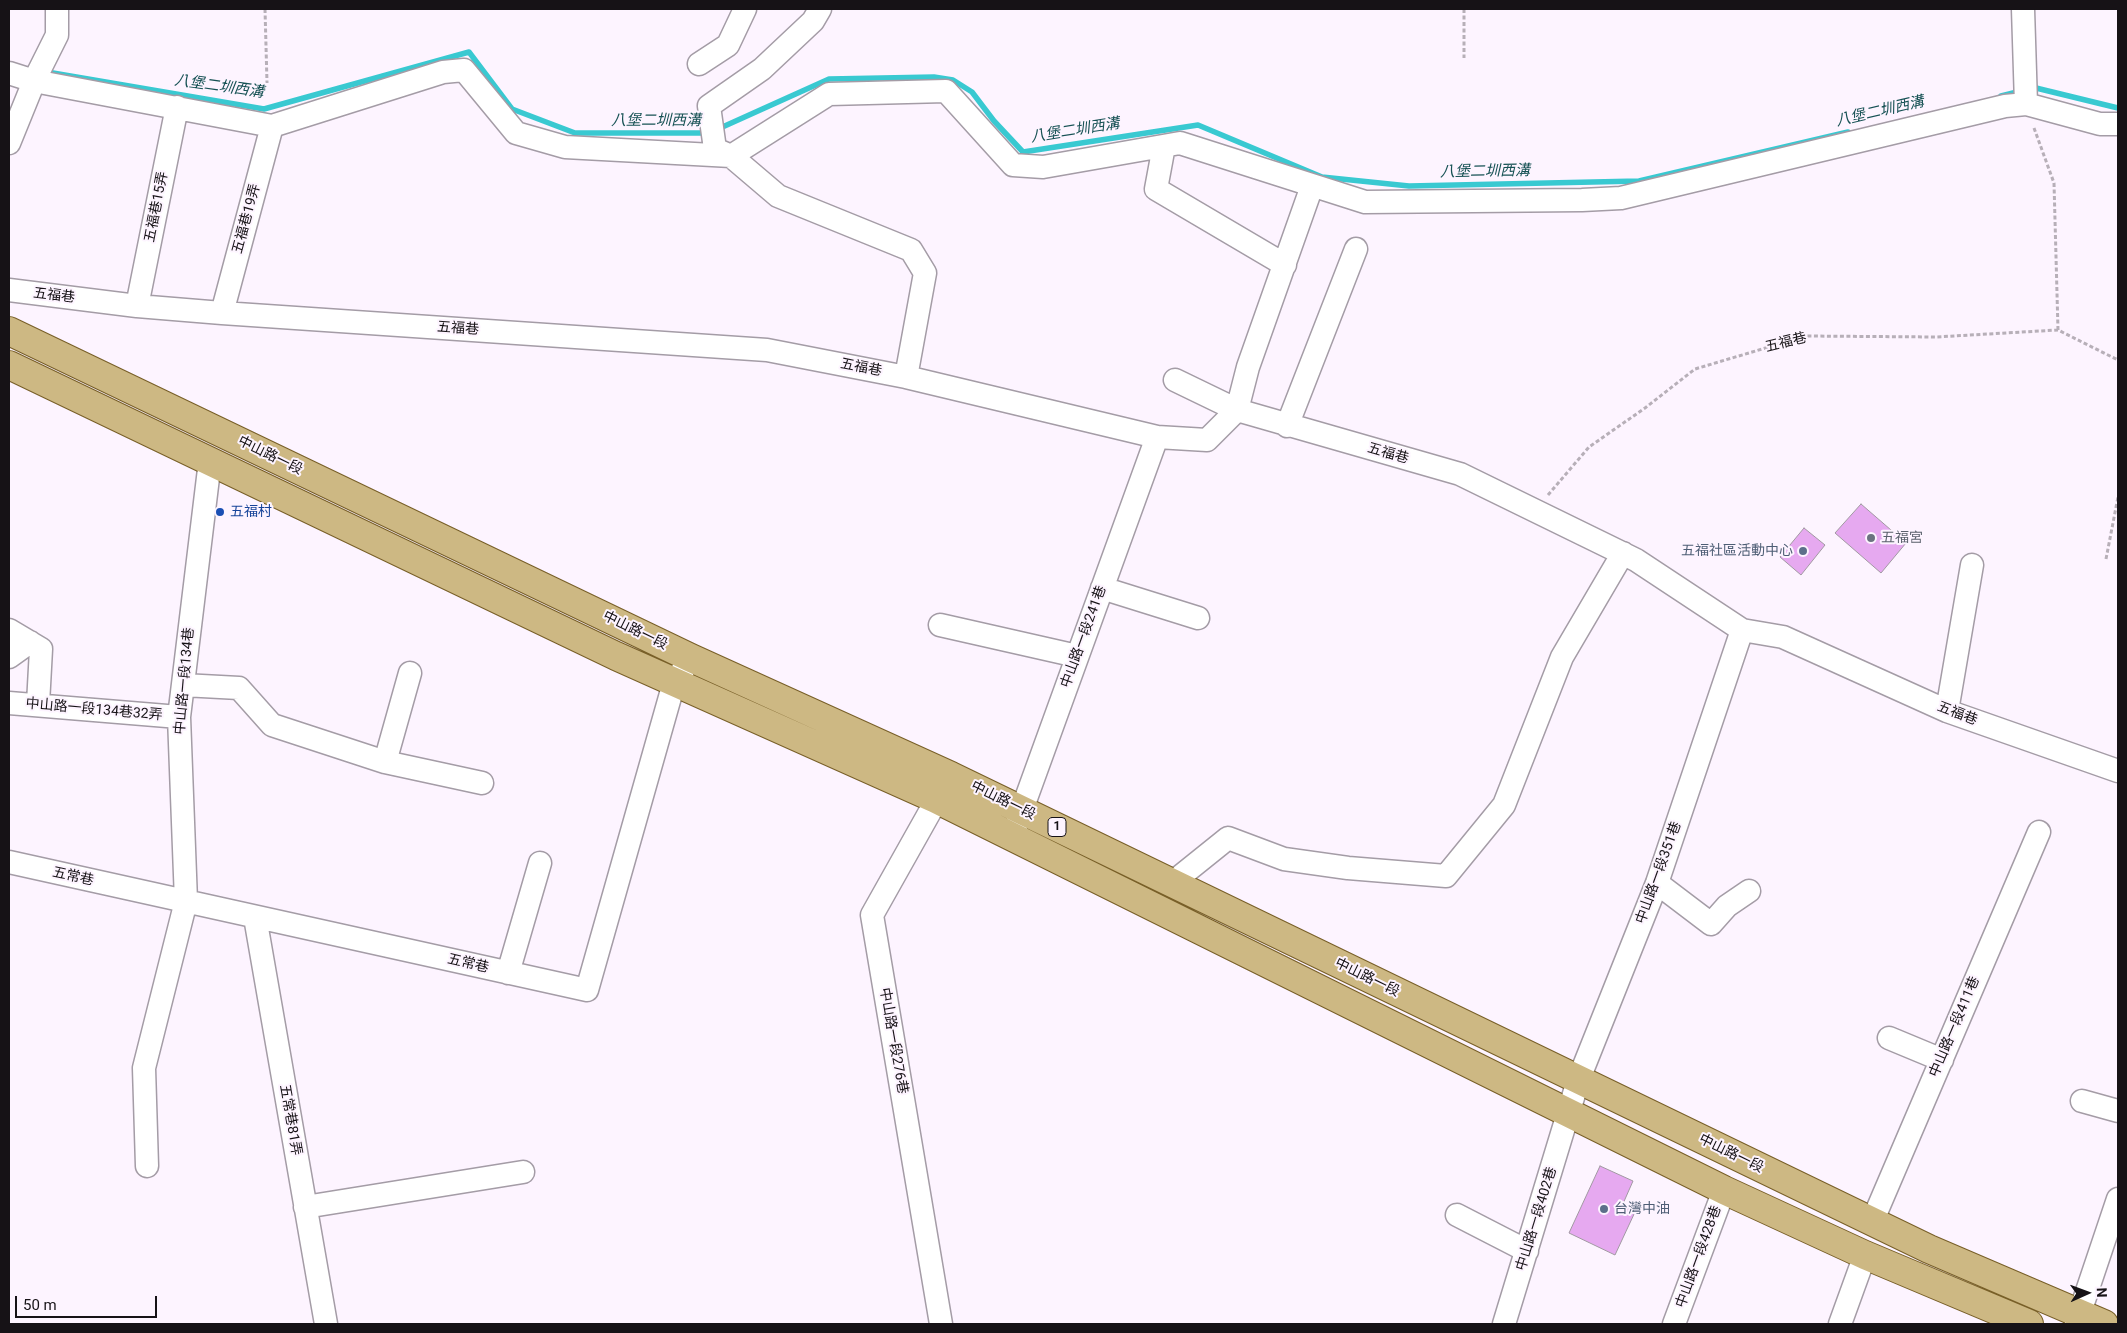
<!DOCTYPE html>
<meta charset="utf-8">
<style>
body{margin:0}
#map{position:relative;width:2127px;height:1333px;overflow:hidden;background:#fdf4ff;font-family:Roboto,sans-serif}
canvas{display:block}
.frame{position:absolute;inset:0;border:10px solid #161216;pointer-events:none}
.north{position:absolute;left:2062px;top:1268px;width:50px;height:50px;-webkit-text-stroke:4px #fdf4ff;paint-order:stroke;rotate:88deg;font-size:14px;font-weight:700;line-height:20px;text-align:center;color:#161216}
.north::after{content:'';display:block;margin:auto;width:18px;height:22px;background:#161216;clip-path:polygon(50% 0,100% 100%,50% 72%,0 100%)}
.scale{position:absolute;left:15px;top:1296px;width:142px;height:22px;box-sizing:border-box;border:2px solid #161216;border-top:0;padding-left:6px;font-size:15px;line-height:18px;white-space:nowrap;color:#161216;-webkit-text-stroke:4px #fdf4ff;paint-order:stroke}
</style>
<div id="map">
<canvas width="2127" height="1333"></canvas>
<div class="frame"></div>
<div class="north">N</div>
<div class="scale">50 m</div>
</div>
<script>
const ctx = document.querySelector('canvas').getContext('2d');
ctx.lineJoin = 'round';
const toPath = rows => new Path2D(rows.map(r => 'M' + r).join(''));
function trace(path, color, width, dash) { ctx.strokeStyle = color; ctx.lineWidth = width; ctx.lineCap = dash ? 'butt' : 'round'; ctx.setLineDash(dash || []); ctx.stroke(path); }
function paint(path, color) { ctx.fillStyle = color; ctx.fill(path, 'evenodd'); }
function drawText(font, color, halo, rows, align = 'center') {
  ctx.font = font + ' Roboto,"Noto Sans TC",sans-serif'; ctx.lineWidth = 4; ctx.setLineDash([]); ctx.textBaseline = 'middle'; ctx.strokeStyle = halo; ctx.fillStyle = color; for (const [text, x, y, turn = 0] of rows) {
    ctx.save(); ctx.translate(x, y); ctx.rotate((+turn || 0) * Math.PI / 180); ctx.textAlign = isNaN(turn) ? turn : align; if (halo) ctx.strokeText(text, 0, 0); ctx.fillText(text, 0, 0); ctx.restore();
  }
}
trace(toPath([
 [53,73,264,109,469,52,512,109,575,133,707,133],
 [2030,89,2036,88,2118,108],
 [2001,96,2021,91],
 [718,129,829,79,934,77,953,80,972,92,994,121,1023,152,1198,125,1322,177,1409,186,1639,181,1848,132]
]), '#39c9d1', 5.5);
const building = toPath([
 [1861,504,1906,543,1881,573,1835,533,1861,504],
 [1804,528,1825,545,1801,575,1780,557,1804,528],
 [1600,1166,1633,1181,1622,1206,1635,1212,1615,1255,1569,1233,1600,1166]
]);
paint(building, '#e6a9f0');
trace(building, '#a198a2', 1);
const minor = toPath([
 [820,9,813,21,762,69,709,106,715,149,731,156,778,196,911,250,925,273,906,377],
 [2023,9,2026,104],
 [699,64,728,45,745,9],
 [9,73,34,81,272,126,443,72,464,70,516,133,565,147,731,156,829,94,946,91,1013,165,1043,167,1180,143,1365,202,1582,200,1621,198,2005,106,2026,104,2100,124,2118,124],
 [9,143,35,79,57,35,57,9],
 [1164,146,1156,189,1285,265],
 [9,290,137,306,222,313,767,350,906,377,1157,437,1207,440,1237,410,1460,474,1636,560,1742,630,1783,637,1947,711,2118,771],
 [137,306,177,107],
 [222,313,272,126],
 [1175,380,1237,410,1248,367,1312,186],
 [1287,426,1356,249],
 [1102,588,1198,618],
 [940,625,1077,656],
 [9,630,41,649,38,704],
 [9,657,30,642],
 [183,685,239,688,272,725,385,762,482,783],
 [9,703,179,717],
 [1947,711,1972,565],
 [385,762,410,673],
 [1016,826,1157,437],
 [9,862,587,990,674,683,691,658],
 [1172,883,1228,838,1284,859,1348,868,1446,876,1504,805,1562,657,1623,553],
 [1657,883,1711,924,1727,906,1749,891],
 [255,917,326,1324],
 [508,973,540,863],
 [1889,1038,1942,1060],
 [2082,1101,2118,1111],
 [147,1166,144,1068,186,901,179,717,210,461],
 [305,1207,523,1172],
 [1457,1215,1527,1251],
 [1872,1222,2039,832],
 [941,1324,872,915,945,785],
 [1504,1324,1578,1081,1657,883,1742,630],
 [1674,1324,1724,1190],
 [1840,1324,1865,1255],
 [2076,1324,2118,1199]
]);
const major = toPath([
 [9,331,691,658,951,776,1929,1249,2104,1324],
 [9,365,616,656,936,799,1724,1190,1865,1255,2029,1324]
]);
trace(minor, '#a49ca6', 25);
trace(major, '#785f28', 30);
trace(toPath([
 [265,9,267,83],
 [1464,9,1464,58],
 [2034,128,2054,183,2058,330],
 [1548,495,1589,447,1645,408,1695,369,1806,336,1936,337,2058,330,2118,360],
 [2106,559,2118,497]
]), '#b7afb8', 3, [4, 2.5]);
trace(minor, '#fff', 22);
trace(major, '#cdb883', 28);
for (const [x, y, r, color] of [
 [220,512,5,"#1a4fb4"],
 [1871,538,5,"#6b7280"],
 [1803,551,5,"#5c6f8a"],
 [1604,1209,5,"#5c6f8a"]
]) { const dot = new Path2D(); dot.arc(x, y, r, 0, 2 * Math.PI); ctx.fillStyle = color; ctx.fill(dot); trace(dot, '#fdf4ff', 2); }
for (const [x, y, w] of [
 [1057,827,18]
]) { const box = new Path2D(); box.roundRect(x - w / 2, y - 9.5, w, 19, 4); ctx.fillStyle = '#fdf4ff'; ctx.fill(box); trace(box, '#161216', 1); }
drawText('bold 12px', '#161216', null, [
 ["1",1057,827]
]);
drawText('14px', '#161216', '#fdf4ff', [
 ["五福巷15弄",157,207,-79],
 ["五福巷19弄",247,219,-75],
 ["五福巷",54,296,7],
 ["五福巷",458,329,4],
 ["五福巷",1786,343,-14],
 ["五福巷",861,368,11],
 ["五福巷",1388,454,16],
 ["中山路一段",270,456,26],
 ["中山路一段",635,631,26],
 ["中山路一段241巷",1084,637,-70],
 ["中山路一段134巷",185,681,-85],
 ["中山路一段134巷32弄",94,710,5],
 ["五福巷",1957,714,21],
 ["中山路一段",1003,801,26],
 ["中山路一段351巷",1659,873,-70],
 ["五常巷",73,877,12],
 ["五常巷",468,964,13],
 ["中山路一段",1367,978,26],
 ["中山路一段411巷",1955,1027,-67],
 ["中山路一段276巷",893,1041,80],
 ["五常巷81弄",290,1120,80],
 ["中山路一段",1731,1154,26],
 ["中山路一段402巷",1537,1219,-73],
 ["中山路一段428巷",1699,1257,-70]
]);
drawText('14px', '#164399', '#fdf4ff', [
 ["五福村",230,512]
], 'left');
drawText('14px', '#5b616d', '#fdf4ff', [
 ["五福宮",1881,538]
], 'left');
drawText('14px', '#4e5e75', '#fdf4ff', [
 ["五福社區活動中心",1793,551],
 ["台灣中油",1614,1209,"left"]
], 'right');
drawText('italic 15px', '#165154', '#fdf4ff', [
 ["八堡二圳西溝",219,87,8],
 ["八堡二圳西溝",1880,112,-13],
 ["八堡二圳西溝",656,121],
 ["八堡二圳西溝",1075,131,-9],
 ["八堡二圳西溝",1485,172,-1]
]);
</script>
